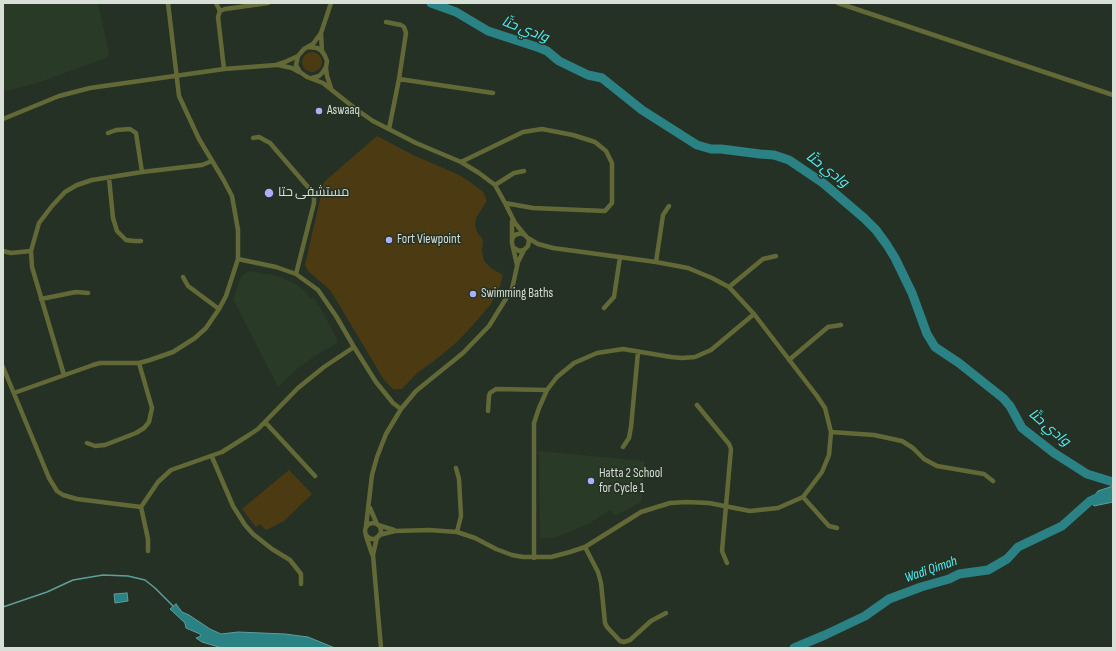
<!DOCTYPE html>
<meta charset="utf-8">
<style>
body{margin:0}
#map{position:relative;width:1116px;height:651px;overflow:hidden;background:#253124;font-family:"Sofia Sans Condensed",sans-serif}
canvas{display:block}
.frame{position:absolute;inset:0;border:4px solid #d7dfd6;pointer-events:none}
</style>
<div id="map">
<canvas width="1116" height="651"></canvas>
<div class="frame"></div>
</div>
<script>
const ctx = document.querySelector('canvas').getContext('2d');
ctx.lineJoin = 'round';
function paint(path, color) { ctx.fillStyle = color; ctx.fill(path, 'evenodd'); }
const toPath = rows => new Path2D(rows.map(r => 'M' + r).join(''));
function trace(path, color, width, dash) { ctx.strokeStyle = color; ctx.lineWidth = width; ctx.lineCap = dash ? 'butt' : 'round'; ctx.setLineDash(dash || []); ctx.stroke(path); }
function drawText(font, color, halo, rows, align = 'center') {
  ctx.font = font + ' "Sofia Sans Condensed",Cairo,sans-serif'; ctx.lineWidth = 3; ctx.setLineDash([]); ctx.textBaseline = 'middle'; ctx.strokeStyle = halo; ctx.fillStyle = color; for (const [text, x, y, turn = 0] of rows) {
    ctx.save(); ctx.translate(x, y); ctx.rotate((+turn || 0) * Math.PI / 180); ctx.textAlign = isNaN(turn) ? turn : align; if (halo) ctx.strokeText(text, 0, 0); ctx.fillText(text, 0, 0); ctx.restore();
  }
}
paint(toPath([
 [3,3,98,3,109,53,106,58,37,83,3,92],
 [249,271,265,274,265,273,281,277,297,285,309,294,308,296,311,299,313,298,320,307,337,339,337,343,315,356,297,369,278,387,233,299,241,277],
 [539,451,645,461,641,502,615,516,610,510,590,523,562,535,552,538,540,538]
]), '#293a27');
paint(toPath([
 '302 62a10 10 0 1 1 20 0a10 10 0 1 1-20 0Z',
 [377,136,413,155,459,175,469,181,483,192,486,198,486,202,476,218,475,226,477,232,483,240,482,251,484,261,491,268,503,275,499,289,491,304,473,325,458,341,439,357,416,374,402,389,393,389,384,380,338,303,330,290,308,271,305,265,324,182],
 [289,470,312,494,284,521,266,530,260,524,256,527,242,509]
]), '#4c3b12');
const water = toPath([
 [1113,486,1113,502,1094,506,1090,501,1098,491,1113,486],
 [127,593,128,601,115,603,114,594,127,593],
 [176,604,182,612,189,615,210,629,221,634,238,632,285,634,308,637,335,648,222,648,202,642,196,638,201,636,200,634,186,628,185,623,170,609,176,604]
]);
paint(water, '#2a8285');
trace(water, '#5e9e9d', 1);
trace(toPath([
 [3,607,47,592,73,580,103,575,128,576,145,580,155,588,173,606]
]), '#5e9e9d', 1.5);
trace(toPath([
 [431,3,456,12,488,31,540,48,547,51,559,61,588,75,602,78,642,110,697,145,711,149,721,149,760,154,774,155,789,160,823,183,864,218,876,230,887,245,895,258,912,293,927,334,935,347,959,363,1003,398,1010,406,1022,428,1054,453,1087,474,1113,482],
 [794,648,825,635,865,616,889,599,921,587,949,579,959,574,988,570,1007,559,1018,547,1062,526,1090,501,1103,495,1113,493]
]), '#2a8285', 9);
trace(toPath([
 [216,3,220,11],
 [838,3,1113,95],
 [386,22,401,25,404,27,406,33,399,79,389,129],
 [321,33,313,44,304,49,298,56,296,65,300,72,307,77,323,83,357,110,373,121,416,143,461,162,479,173,495,185,505,203,515,223,524,234],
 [308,47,317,48,322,51,325,56,327,61,326,67,323,72,319,76,312,78],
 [322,52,321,33,331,3],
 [278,65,292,68,299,72],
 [326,68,327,76,331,88],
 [224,69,218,17,220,11,225,9,268,3],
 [399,79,493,93],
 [3,119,59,96,90,88,224,69,276,65,285,62,298,56],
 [108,133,116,130,130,129,136,133,142,172],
 [253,138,259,137,270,143,314,194,314,203,296,274],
 [461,162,523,132,542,129,573,135,595,142,606,151,612,163,612,203,605,211,533,208,505,203],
 [109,178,113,218,117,231,126,240,134,241,141,241],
 [495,185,514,173,524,171],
 [512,221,512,243,517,265],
 [512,239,515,235,521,233,526,236,529,240,528,246,524,250,519,251,514,248],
 [3,251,11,253,31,251],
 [238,259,276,267,296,274,318,290,336,316,354,347,376,382,393,403,401,409],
 [656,262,663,215,669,206],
 [183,277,188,286,219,309],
 [729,287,763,259,776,256],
 [41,299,76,292,88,293],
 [604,308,614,297,620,257],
 [789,360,828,327,841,325],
 [3,367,49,478,57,491,63,495,77,499,141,507],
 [64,375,32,267,31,251,39,223,52,206,65,192,77,185,92,180,142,172,202,165,212,161],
 [14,393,93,365,100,363,139,363,150,360,173,352,195,338,206,328,219,309,226,296,238,259,238,230,232,196,223,179,199,139,179,96,168,3],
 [697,405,729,444,731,449,722,551,727,563],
 [488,411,489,396,490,393,496,389,547,390],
 [265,422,315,476],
 [831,432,874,435,902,441,913,448,924,459,937,466,984,474,993,481],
 [87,443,95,446,105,445,136,433,144,428,149,422,152,408,139,363],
 [623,447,629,438,631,427,638,352],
 [212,457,233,506,245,525,253,534,272,549,290,560,301,574,301,584],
 [456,468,459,479,461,516,457,532],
 [803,497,829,526,837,528],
 [370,508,377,524],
 '365 531a8 8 0 1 1 16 0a8 8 0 1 1-16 0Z',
 [378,525,394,530],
 [366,526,372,475,377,457,386,434,401,409,416,391,463,353,489,326,512,289,518,262,524,250],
 [379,535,395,531,429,530,457,532,475,538,496,549,512,555,523,557,551,557,570,552,585,547,641,512,670,503,687,502,709,503,750,511,778,508,803,497,822,472,829,455,831,432,825,408,817,396,754,314,729,287,712,278,688,268,656,262,553,248,538,244,528,238],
 [366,536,372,554],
 [377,537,373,555,381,648],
 [585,547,598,572,601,583,605,623,607,627,620,641,624,642,630,640,651,621,666,613],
 [148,551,148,539,141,507,158,482,171,470,222,452,249,435,258,429,298,388,324,367,354,347],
 [534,558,534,423,539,408,547,390,557,377,574,363,597,353,623,349,671,357,682,358,695,357,711,350,754,314]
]), '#636936', 4.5);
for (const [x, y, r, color] of [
 [319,111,4,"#acaffb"],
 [269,193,5,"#acaffb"],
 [389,240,4,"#acaffb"],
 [473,294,4,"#acaffb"],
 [591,481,4,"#acaffb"]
]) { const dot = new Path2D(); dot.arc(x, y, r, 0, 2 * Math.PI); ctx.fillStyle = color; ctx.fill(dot); trace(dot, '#253124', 1.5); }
drawText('13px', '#d7dfd6', '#253124', [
 ["Aswaaq",327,111],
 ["مستشفى حتا",278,193],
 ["Fort Viewpoint",397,240],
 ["Swimming Baths",481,294],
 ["Hatta 2 School",599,474],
 ["for Cycle 1",599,489]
], 'left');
drawText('italic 14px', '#4ff2f8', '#253124', [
 ["وادي حتّا",525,30,21],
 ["وادي حتّا",827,170,37],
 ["وادي حتّا",1049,428,40],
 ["Wadi Qimah",931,570,-19]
]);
</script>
